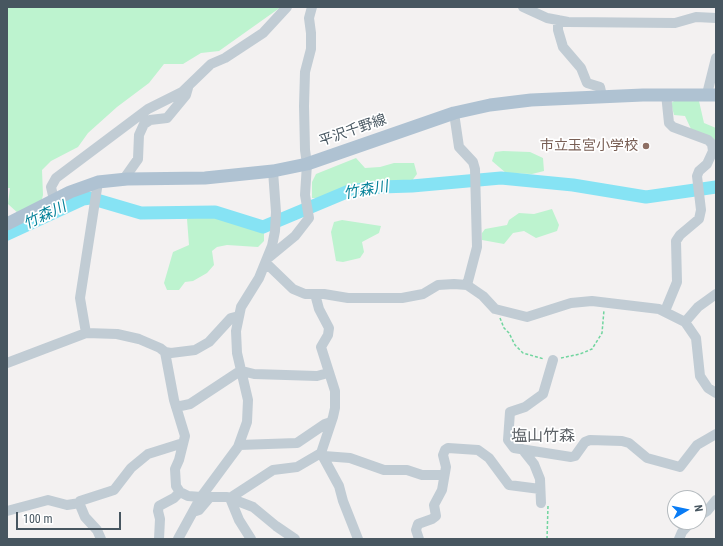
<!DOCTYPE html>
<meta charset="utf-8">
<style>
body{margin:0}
#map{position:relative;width:723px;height:546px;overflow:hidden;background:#f3f1f1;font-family:"Roboto Condensed",sans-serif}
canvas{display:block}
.frame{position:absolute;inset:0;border:8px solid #475660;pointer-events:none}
.north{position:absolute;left:667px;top:490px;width:40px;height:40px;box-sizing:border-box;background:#fff;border:1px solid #b5bbbf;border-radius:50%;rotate:81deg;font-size:11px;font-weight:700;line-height:16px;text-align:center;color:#475660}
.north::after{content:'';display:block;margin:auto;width:14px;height:18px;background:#097cf5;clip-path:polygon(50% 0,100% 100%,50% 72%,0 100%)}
.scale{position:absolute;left:16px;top:512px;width:105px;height:18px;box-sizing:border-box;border:2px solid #475660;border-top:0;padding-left:5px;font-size:12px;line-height:14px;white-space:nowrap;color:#475660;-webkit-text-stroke:3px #fff;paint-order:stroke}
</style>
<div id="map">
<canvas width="723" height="546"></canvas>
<div class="frame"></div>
<div class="north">N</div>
<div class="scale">100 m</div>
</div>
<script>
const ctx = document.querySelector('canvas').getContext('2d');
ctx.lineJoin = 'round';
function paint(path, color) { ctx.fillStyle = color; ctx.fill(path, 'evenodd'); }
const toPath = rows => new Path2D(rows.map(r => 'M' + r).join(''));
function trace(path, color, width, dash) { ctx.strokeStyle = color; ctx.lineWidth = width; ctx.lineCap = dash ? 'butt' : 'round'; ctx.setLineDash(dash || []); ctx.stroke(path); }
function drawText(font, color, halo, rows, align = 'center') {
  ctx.font = font + ' "Roboto Condensed","Noto Sans JP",sans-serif'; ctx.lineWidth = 3.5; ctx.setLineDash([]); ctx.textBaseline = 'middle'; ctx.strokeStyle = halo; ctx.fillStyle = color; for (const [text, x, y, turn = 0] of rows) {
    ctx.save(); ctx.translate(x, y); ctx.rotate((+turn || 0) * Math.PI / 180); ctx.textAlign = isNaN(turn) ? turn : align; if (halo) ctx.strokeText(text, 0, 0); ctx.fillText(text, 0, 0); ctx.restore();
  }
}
paint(toPath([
 [7,7,281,7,219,51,201,53,183,64,164,64,149,83,117,107,88,133,78,147,51,161,42,170,43,195,40,207,20,215,8,204,10,188,7,188],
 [676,100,699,101,704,123,716,128,716,142,691,129,685,116,674,115,671,103],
 [503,151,530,152,543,158,544,171,532,174,506,173,492,161,495,152],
 [356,158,365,168,380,167,394,163,414,163,417,174,411,182,369,186,337,192,325,198,312,198,312,182,316,174],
 [552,209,559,225,557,231,536,238,524,231,513,233,504,244,482,240,482,233,485,229,507,225,509,220,519,213,534,214],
 [194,215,233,220,264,233,264,241,258,247,227,245,217,247,212,251,214,265,207,273,193,281,185,282,179,290,167,290,164,283,173,252,189,245,187,219],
 [342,220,381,226,379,233,362,242,364,252,360,258,343,262,336,261,331,232,334,222]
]), '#bdf3cf');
trace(toPath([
 [7,234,83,199,90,198,141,213,215,212,263,227,349,191,380,187,412,186,501,178,573,185,646,197,716,187]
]), '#86e3f4', 13);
trace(toPath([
 [500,318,504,328,509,333,515,345,523,353,544,359],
 [561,358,580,354,592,349,602,333,604,310],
 [547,539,548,506]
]), '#71d59f', 1.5, [3, 2]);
trace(toPath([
 [523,7,547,18,568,22,675,23,696,17,716,18],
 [558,20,558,30,563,47,581,68,587,83,600,87,602,96],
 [707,94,716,58],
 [454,113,459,147,473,162,475,169,477,247,467,285],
 [127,179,126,176,138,159,139,135,144,124,150,120,167,118,186,95,188,88],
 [54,200,51,187,56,178,148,109,182,92,211,64,225,58,263,33,287,7],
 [267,259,295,236,309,218,305,195,307,164,305,150,304,106,305,72,311,49,311,33,309,18,312,7],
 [266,263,293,289,305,294,324,294,348,298,402,298,423,294,438,285,454,284,467,285,483,296,495,309,527,317,571,303,592,301,659,309,685,322,696,338,700,376,708,388,716,393],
 [665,311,677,282,676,241,680,235,699,219,701,210,697,176,699,171,707,164,713,151,712,144,708,140,673,127,669,123,666,94],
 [685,322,698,307,716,294],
 [86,333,117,334,139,339,160,348,165,352,171,353,195,350,209,342,231,318,239,316],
 [165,352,174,400,185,436,179,460,175,469,176,486,180,492,188,496,201,497],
 [553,360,543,394,525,407,510,412,508,440,514,448,571,457,575,456,585,442,590,440,622,441,629,443,647,458,680,467,697,445,716,434],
 [7,363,86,333,80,298,98,182],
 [176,407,190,404,237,373,242,371,254,374,317,376,328,373],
 [239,445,297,443,325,424,331,422],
 [522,449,534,464,540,479,541,503],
 [321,453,339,486,343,501,358,539],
 [324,456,350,458,384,470,407,470,422,475,444,475],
 [7,511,48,500,67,505,80,503],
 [196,511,199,510,210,497,227,497,253,507,276,526,295,539],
 [699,516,707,511,716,500],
 [101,539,97,530,85,517,80,505,80,501,114,490,131,468,148,454,183,443],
 [159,539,160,519,158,511,159,506,174,498,180,492],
 [178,539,201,497,238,447,247,422,248,400,237,353,236,331,241,307,259,278,272,246,275,231,276,212,273,171],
 [251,539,239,520,230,498,273,470,297,467,321,453,333,417,335,408,335,391,321,347,328,335,329,328,319,309,315,294],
 [419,539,416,530,418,524,432,519,436,516,434,505,442,490,446,467,443,455,445,450,448,448,478,450,489,458,509,485,540,489],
 [679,539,682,532,691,522]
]), '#c1ccd4', 10);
trace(toPath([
 [7,224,70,192,98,182,127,179,205,178,273,171,307,164,454,113,490,105,531,100,643,95,716,95]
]), '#afc2d2', 13);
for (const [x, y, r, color] of [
 [646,146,4,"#8d6e63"]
]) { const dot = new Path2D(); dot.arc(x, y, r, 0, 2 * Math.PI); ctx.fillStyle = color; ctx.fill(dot); trace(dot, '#fff', 1.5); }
drawText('14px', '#475660', '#fff', [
 ["平沢千野線",353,131,-19]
]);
drawText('14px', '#785e54', '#fff', [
 ["市立玉宮小学校",638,146]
], 'right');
drawText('italic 15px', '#038198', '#fff', [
 ["竹森川",366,191,-10],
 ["竹森川",45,216,-25]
]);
drawText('16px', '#5d6267', '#fff', [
 ["塩山竹森",543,437]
]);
</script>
